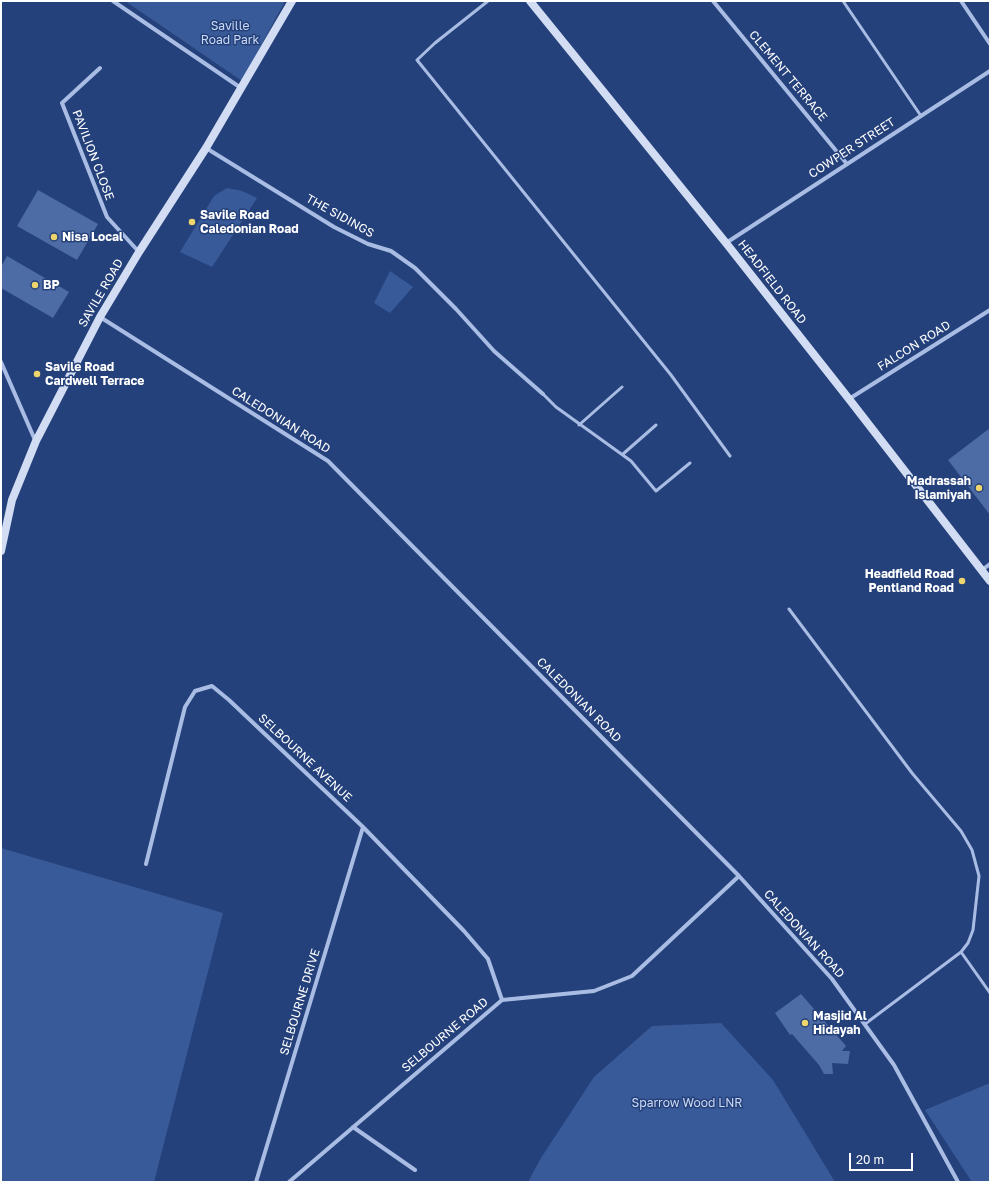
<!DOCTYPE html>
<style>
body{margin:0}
#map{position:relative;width:991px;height:1183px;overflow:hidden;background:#25417b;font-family:"Golos Text",sans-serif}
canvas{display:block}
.frame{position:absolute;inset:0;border:2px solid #fff;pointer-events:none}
.scale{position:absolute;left:849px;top:1153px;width:64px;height:18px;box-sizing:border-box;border:2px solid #fff;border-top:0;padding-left:5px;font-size:12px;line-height:14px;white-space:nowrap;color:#fff;-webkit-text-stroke:3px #25417b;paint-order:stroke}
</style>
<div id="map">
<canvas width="991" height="1183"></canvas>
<div class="frame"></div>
<div class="scale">20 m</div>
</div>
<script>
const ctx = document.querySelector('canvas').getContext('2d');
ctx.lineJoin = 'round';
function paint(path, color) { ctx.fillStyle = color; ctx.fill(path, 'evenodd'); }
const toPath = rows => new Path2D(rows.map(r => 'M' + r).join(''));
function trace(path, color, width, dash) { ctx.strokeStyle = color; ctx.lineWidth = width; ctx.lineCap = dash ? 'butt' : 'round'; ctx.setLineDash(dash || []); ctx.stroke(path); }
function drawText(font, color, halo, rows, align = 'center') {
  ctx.font = font + ' "Golos Text",sans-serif'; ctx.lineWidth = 3; ctx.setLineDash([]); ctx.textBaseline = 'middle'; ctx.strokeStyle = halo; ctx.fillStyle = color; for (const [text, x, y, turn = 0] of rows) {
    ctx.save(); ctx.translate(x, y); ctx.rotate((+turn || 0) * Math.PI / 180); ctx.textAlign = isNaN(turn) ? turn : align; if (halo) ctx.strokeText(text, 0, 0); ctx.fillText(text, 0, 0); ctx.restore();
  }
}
paint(toPath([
 [125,1,285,1,242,81],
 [227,188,242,191,257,198,212,267,180,252,214,196],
 [390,271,413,287,390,313,374,303],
 [1,848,223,913,154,1182,1,1182],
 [721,1023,773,1080,835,1182,528,1182,541,1158,594,1077,652,1026],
 [990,1083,990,1182,972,1182,925,1110]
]), '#395a98');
paint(toPath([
 [38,190,98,224,77,260,17,226],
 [7,256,69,292,53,318,1,288,1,267],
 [990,428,990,515,948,460],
 [801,994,846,1046,842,1051,850,1051,848,1064,832,1063,833,1074,824,1074,819,1065,792,1034,790,1035,775,1013]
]), '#4d6ba4');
trace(toPath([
 [488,1,435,43,417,60,671,375,730,456],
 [843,1,921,116],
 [543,394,556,407,631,461,656,491,690,463],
 [579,425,622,387],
 [623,454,656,425],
 [789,609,912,773,961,831,972,850,979,876,973,930,968,943,961,952,865,1024],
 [961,952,990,993]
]), '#a9bde4', 3);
trace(toPath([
 [113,1,241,88],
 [713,1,847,164],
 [961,1,990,44],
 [100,68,62,103,107,217,139,252],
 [206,148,334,227,368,244,391,251,415,268,456,309,494,351,543,394],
 [726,243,990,71],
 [100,317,328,461,739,876,832,979,894,1065,958,1182],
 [1,362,35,440],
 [849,399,990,310],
 [982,570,990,564],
 [146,864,185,707,195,691,212,686,229,700,363,827,464,931,488,959,502,1000],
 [353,1127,415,1170],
 [256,1182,363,827],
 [289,1182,502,1000,594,991,632,976,739,876]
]), '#a9bde4', 4);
trace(toPath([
 [530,1,726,243,849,399,990,581],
 [1,551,12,500,36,441,100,317,139,252,206,148,292,1]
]), '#d2ddf4', 8);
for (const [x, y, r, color] of [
 [192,222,4,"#eed66d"],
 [54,237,4,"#eed66d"],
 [35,285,4,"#eed66d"],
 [37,374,4,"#eed66d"],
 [979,488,4,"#eed66d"],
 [962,581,4,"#eed66d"],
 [805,1023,4,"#eed66d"]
]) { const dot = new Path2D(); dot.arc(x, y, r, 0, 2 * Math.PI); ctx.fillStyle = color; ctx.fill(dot); trace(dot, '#25417b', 1.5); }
drawText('12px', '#cbd9f4', '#25417b', [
 ["Saville",230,26],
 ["Road Park",230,40],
 ["Sparrow Wood LNR",687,1103]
]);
drawText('12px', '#fff', '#25417b', [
 ["CLEMENT TERRACE",788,76,50],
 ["COWPER STREET",852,148,-33],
 ["PAVILION CLOSE",93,155,69],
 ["THE SIDINGS",340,216,29],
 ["HEADFIELD ROAD",772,282,52],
 ["SAVILE ROAD",101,293,-60],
 ["FALCON ROAD",914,346,-32],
 ["CALEDONIAN ROAD",281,420,32],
 ["CALEDONIAN ROAD",579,700,45],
 ["SELBOURNE AVENUE",305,758,43],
 ["CALEDONIAN ROAD",804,934,48],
 ["SELBOURNE DRIVE",300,1002,-73],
 ["SELBOURNE ROAD",445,1035,-40]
]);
drawText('bold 12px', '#fff', '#25417b', [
 ["Savile Road",200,215],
 ["Caledonian Road",200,229],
 ["Nisa Local",62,237],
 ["BP",43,285],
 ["Savile Road",45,367],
 ["Cardwell Terrace",45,381],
 ["Madrassah",971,481,"right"],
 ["Islamiyah",971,495,"right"],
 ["Headfield Road",954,574,"right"],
 ["Pentland Road",954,588,"right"],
 ["Masjid Al",813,1016],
 ["Hidayah",813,1030]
], 'left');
</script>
